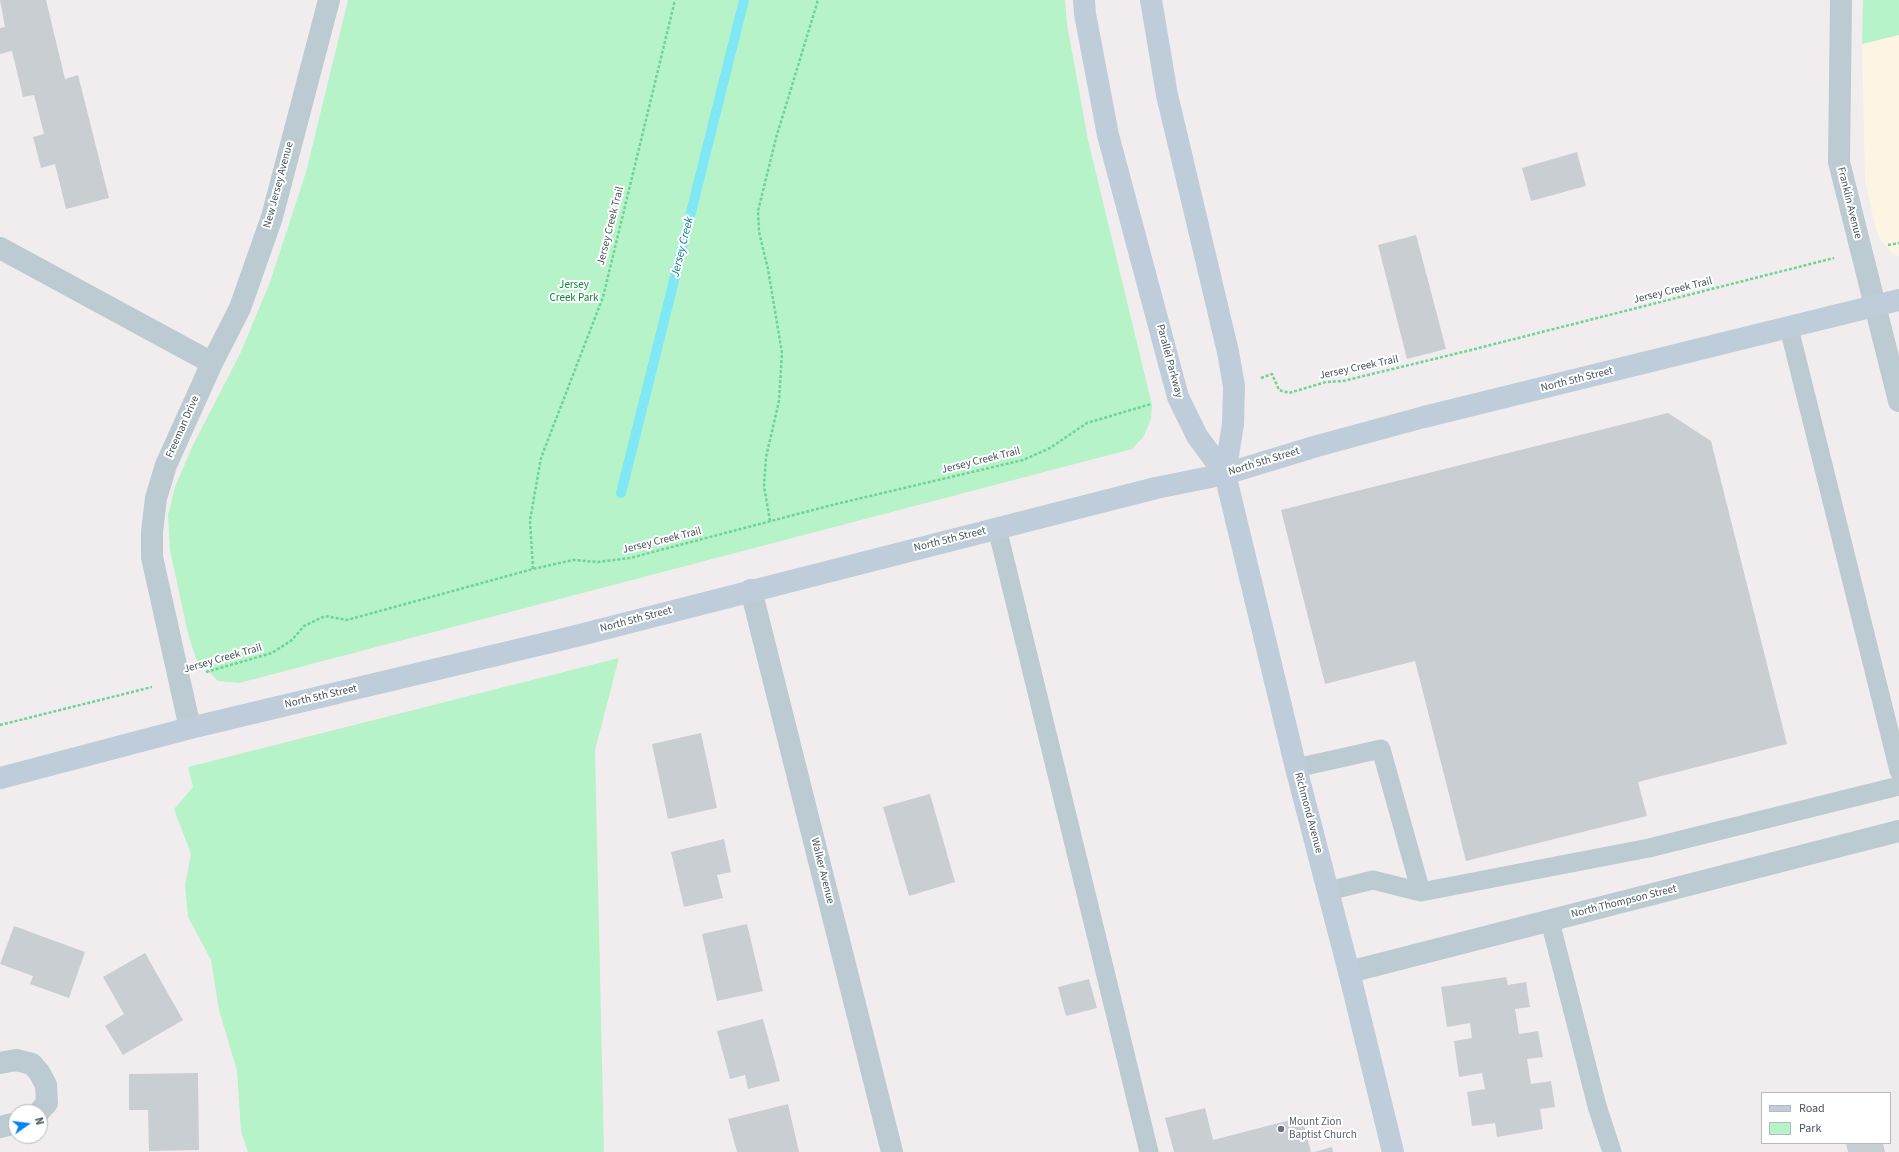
<!DOCTYPE html>
<style>
body{margin:0}
#map{position:relative;width:1899px;height:1152px;overflow:hidden;background:#f1edee;font-family:"Source Sans 3",sans-serif}
canvas{display:block}
.legend{position:absolute;left:1761px;top:1092px;width:130px;height:52px;box-sizing:border-box;background:#fff;border:1px solid #b4babe;margin:0;padding:5px 7px;list-style:none;font-size:12px;color:#44535d}
.legend li{display:flex;align-items:center;gap:8px;height:20px}
.legend b{width:20px;border:1px solid #b4babe}
.north{position:absolute;left:8px;top:1104px;width:40px;height:40px;box-sizing:border-box;background:#fff;border:1px solid #b4babe;border-radius:50%;rotate:76deg;font-size:11px;font-weight:700;line-height:16px;text-align:center;color:#44535d}
.north::after{content:'';display:block;margin:auto;width:14px;height:18px;background:#0784f1;clip-path:polygon(50% 0,100% 100%,50% 72%,0 100%)}
</style>
<div id="map">
<canvas width="1899" height="1152"></canvas>
<ul class="legend">
<li><b style="height:5px;background:#becdd9"></b>Road</li>
<li><b style="height:11px;background:#b7f3c8"></b>Park</li>
</ul>
<div class="north">N</div>
</div>
<script>
const ctx = document.querySelector('canvas').getContext('2d');
ctx.lineJoin = 'round';
function paint(path, color) { ctx.fillStyle = color; ctx.fill(path, 'evenodd'); }
const toPath = rows => new Path2D(rows.map(r => 'M' + r).join(''));
function trace(path, color, width, dash) { ctx.strokeStyle = color; ctx.lineWidth = width; ctx.lineCap = dash ? 'butt' : 'round'; ctx.setLineDash(dash || []); ctx.stroke(path); }
function drawText(font, color, halo, rows, align = 'center') {
  ctx.font = font + ' "Source Sans 3",sans-serif'; ctx.lineWidth = 4; ctx.setLineDash([]); ctx.textBaseline = 'middle'; ctx.strokeStyle = halo; ctx.fillStyle = color; for (const [text, x, y, turn = 0] of rows) {
    ctx.save(); ctx.translate(x, y); ctx.rotate((+turn || 0) * Math.PI / 180); ctx.textAlign = isNaN(turn) ? turn : align; if (halo) ctx.strokeText(text, 0, 0); ctx.fillText(text, 0, 0); ctx.restore();
  }
}
paint(toPath([
 [1899,35,1899,256,1892,253,1880,239,1875,226,1865,180,1862,44]
]), '#fef4e4');
paint(toPath([
 [348,0,1065,0,1067,24,1088,140,1152,405,1151,419,1144,436,1132,449,239,683,218,681,196,659,188,634,170,550,168,515,175,487,193,445,240,354,270,282,306,172],
 [1863,0,1899,0,1899,35,1862,44],
 [619,658,595,750,604,1152,248,1152,241,1131,237,1071,219,1010,211,960,188,917,185,885,191,854,174,809,193,787,188,767]
]), '#b7f3c8');
trace(toPath([
 [621,493,744,0]
]), '#7fe8f5', 10);
paint(toPath([
 [0,0,46,0,65,79,78,75,109,198,66,209,55,164,41,168,33,137,44,134,34,95,23,97,12,51,0,54,0,28,5,27],
 [1577,152,1586,186,1531,201,1522,168],
 [1416,235,1446,349,1407,359,1378,245],
 [1668,413,1711,441,1787,744,1638,782,1647,816,1466,861,1415,661,1325,684,1281,510],
 [701,733,717,808,668,819,652,744],
 [930,794,955,882,909,896,883,807],
 [724,839,731,872,717,875,723,898,684,907,671,852],
 [747,924,763,991,717,1001,702,934],
 [14,926,85,952,69,998,30,984,33,976,0,964],
 [145,953,183,1020,123,1055,105,1026,124,1014,103,977],
 [1506,977,1508,985,1526,982,1530,1007,1515,1009,1519,1034,1538,1031,1543,1057,1527,1059,1531,1084,1551,1081,1555,1107,1540,1109,1543,1129,1497,1137,1495,1123,1472,1126,1467,1092,1485,1089,1482,1073,1459,1077,1454,1041,1472,1038,1470,1023,1447,1027,1441,987],
 [1089,979,1097,1008,1066,1016,1058,987],
 [763,1019,780,1081,748,1089,745,1075,730,1079,717,1031],
 [198,1073,199,1150,149,1151,148,1110,129,1110,129,1074],
 [788,1104,799,1152,737,1152,728,1119],
 [1205,1108,1213,1140,1302,1117,1311,1152,1174,1152,1165,1118],
 [1846,1143,1883,1143,1885,1152,1848,1152],
 [1332,1147,1333,1152,1314,1152]
]), '#c9ced3');
trace(toPath([
 [1888,245,1899,243],
 [1261,378,1272,374,1279,390,1289,393,1326,382,1343,381,1467,351,1834,258],
 [770,521,764,486,766,457,779,401,782,353,768,269,759,232,758,211,776,138,818,0],
 [533,569,530,520,541,458,603,297,675,0],
 [206,672,272,653,292,640,304,626,325,616,347,620,533,569,573,560,598,562,630,558,832,505,1023,460,1050,448,1087,423,1151,404],
 [0,725,152,687]
]), '#6bd496', 2.5, [3, 2]);
trace(toPath([
 [1789,328,1899,771],
 [997,528,1149,1152],
 [1296,768,1381,749,1421,892],
 [1328,891,1373,880,1421,892,1649,848,1899,786],
 [1550,921,1597,1106,1612,1152]
]), '#bccad1', 19);
trace(toPath([
 [1841,0,1839,162,1899,401],
 [0,248,212,363],
 [751,590,892,1152],
 [190,728,152,557,152,532,156,498,166,465,212,363,240,308,272,217,329,0],
 [1349,972,1899,831],
 [0,1063,16,1060,32,1064,39,1072,46,1085,47,1103,39,1112],
 [0,1127,16,1123]
]), '#bccad1', 22);
trace(toPath([
 [1084,0,1085,14,1108,135,1178,397,1197,436,1225,474,1296,768,1349,972,1393,1152],
 [1151,0,1167,95,1228,352,1234,386,1233,424,1225,474],
 [0,778,190,728,576,636,1156,488,1225,474,1317,446,1424,417,1899,300]
]), '#becdd9', 22);
for (const [x, y, r, color] of [
 [1281,1129,4,"#6b7280"]
]) { const dot = new Path2D(); dot.arc(x, y, r, 0, 2 * Math.PI); ctx.fillStyle = color; ctx.fill(dot); trace(dot, '#fff', 1.5); }
drawText('11px', '#44535d', '#fff', [
 ["New Jersey Avenue",279,185,-75],
 ["Franklin Avenue",1849,203,76],
 ["Jersey Creek Trail",611,226,-76],
 ["Jersey Creek Trail",1673,291,-14],
 ["Parallel Parkway",1169,361,75],
 ["Jersey Creek Trail",1359,368,-12],
 ["North 5th Street",1577,380,-14],
 ["Freeman Drive",183,427,-66],
 ["Jersey Creek Trail",981,461,-14],
 ["North 5th Street",1264,462,-17],
 ["North 5th Street",950,540,-14],
 ["Jersey Creek Trail",662,541,-14],
 ["North 5th Street",636,620,-15],
 ["Jersey Creek Trail",223,659,-16],
 ["North 5th Street",321,697,-13],
 ["Richmond Avenue",1308,813,75],
 ["Walker Avenue",822,871,76],
 ["North Thompson Street",1624,902,-14]
]);
drawText('11px', '#0d853e', '#fff', [
 ["Jersey",574,286],
 ["Creek Park",574,299]
]);
drawText('11px', '#5b616d', '#fff', [
 ["Mount Zion",1289,1123],
 ["Baptist Church",1289,1136]
], 'left');
drawText('italic 12px', '#047c8b', '#fff', [
 ["Jersey Creek",683,247,-76]
]);
</script>
